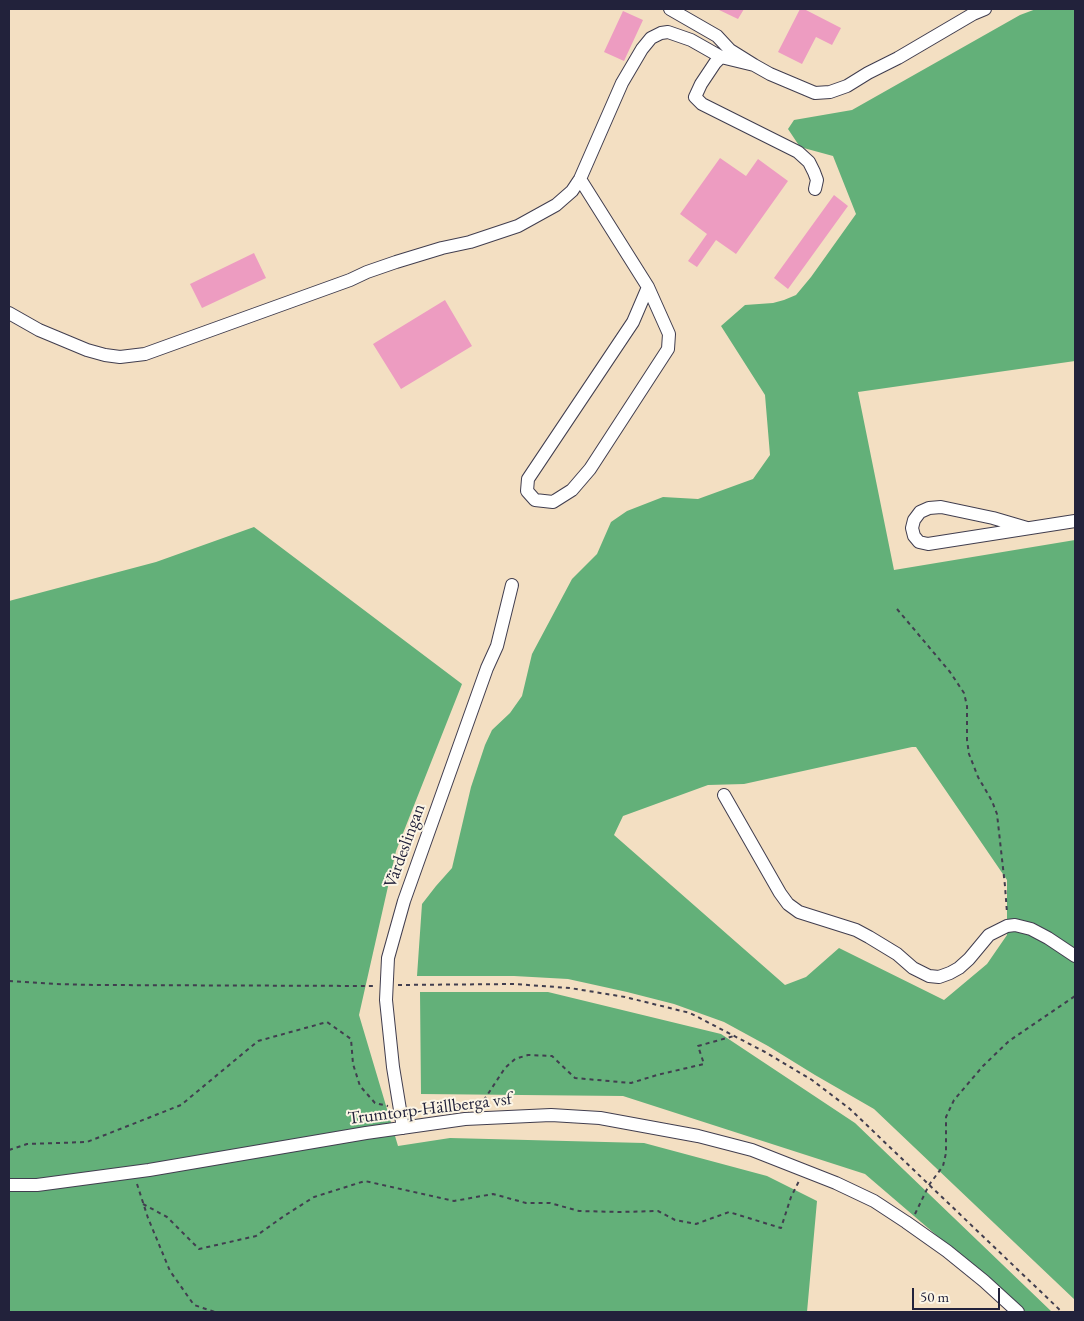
<!DOCTYPE html>
<meta charset="utf-8">
<style>
body{margin:0}
#map{position:relative;width:1084px;height:1321px;overflow:hidden;background:#f3dfc2;font-family:"EB Garamond",serif}
canvas{display:block}
.frame{position:absolute;inset:0;border:10px solid #22223b;pointer-events:none}
.scale{position:absolute;left:912px;top:1288px;width:88px;height:22px;box-sizing:border-box;border:2px solid #22223b;border-top:0;padding-left:6px;font-size:15px;line-height:18px;white-space:nowrap;color:#22223b;-webkit-text-stroke:4px #fcf5e5;paint-order:stroke}
</style>
<div id="map">
<canvas width="1084" height="1321"></canvas>
<div class="frame"></div>
<div class="scale">50 m</div>
</div>
<script>
const ctx = document.querySelector('canvas').getContext('2d');
ctx.lineJoin = 'round';
function paint(path, color) { ctx.fillStyle = color; ctx.fill(path, 'evenodd'); }
const toPath = rows => new Path2D(rows.map(r => 'M' + r).join(''));
function trace(path, color, width, dash) { ctx.strokeStyle = color; ctx.lineWidth = width; ctx.lineCap = dash ? 'butt' : 'round'; ctx.setLineDash(dash || []); ctx.stroke(path); }
function drawText(font, color, halo, rows, align = 'center') {
  ctx.font = font + ' "EB Garamond",serif'; ctx.lineWidth = 4; ctx.setLineDash([]); ctx.textBaseline = 'middle'; ctx.strokeStyle = halo; ctx.fillStyle = color; for (const [text, x, y, turn = 0] of rows) {
    ctx.save(); ctx.translate(x, y); ctx.rotate((+turn || 0) * Math.PI / 180); ctx.textAlign = isNaN(turn) ? turn : align; if (halo) ctx.strokeText(text, 0, 0); ctx.fillText(text, 0, 0); ctx.restore();
  }
}
paint(toPath([
 [1036,9,1075,9,1075,361,858,392,894,570,1075,540,1075,1300,874,1109,815,1075,768,1046,724,1022,674,1004,627,992,568,979,514,976,417,976,422,904,436,886,452,868,471,787,485,745,492,730,510,713,522,696,532,654,572,579,597,554,611,522,627,511,663,497,698,499,753,479,770,455,765,395,721,326,745,305,773,303,784,300,796,295,811,277,856,214,833,156,800,147,788,129,794,120,852,110,1020,15],
 [912,747,916,747,1007,880,1007,935,987,964,944,1000,839,948,806,977,785,985,614,835,623,816,708,785,744,784],
 [254,527,462,684,396,851,359,1015,398,1146,450,1138,644,1143,767,1176,817,1201,807,1312,9,1312,9,601,156,562],
 [420,992,548,992,721,1034,855,1123,1052,1312,1026,1312,865,1174,623,1096,421,1094]
]), '#63b079');
paint(toPath([
 [717,9,744,9,738,19],
 [800,9,804,9,841,28,832,45,816,37,802,64,778,52],
 [623,11,643,20,624,61,604,52],
 [720,158,746,176,758,159,788,181,736,254,716,240,697,267,688,261,707,234,680,214],
 [834,195,848,206,788,289,774,278],
 [254,253,266,278,202,308,190,284],
 [445,300,472,346,401,389,373,344]
]), '#ed9cc1');
const minor = toPath([
 [670,9,717,36,730,50,754,65,770,74,815,93,830,92,847,86,868,73,898,58,973,14,985,9],
 [721,57,715,63,701,84,695,97,702,104,798,152,809,162,814,172,817,180,815,189],
 [580,179,648,287,669,334,668,349,590,469,572,490,553,502,535,500,527,491,528,479,633,322,648,287],
 [9,313,39,330,87,350,105,355,120,357,145,354,350,280,367,272,396,262,442,248,470,242,518,226,556,205,572,191,580,179,622,83,642,49,651,38,661,33,668,32,691,40,721,57,754,65],
 [1027,528,993,518,941,507,929,508,920,512,914,520,912,528,914,536,919,542,928,544,1075,521],
 [724,795,780,893,788,904,799,912,856,930,869,937,897,954,913,968,929,976,939,977,950,973,959,968,969,959,989,935,1007,926,1015,925,1031,929,1048,938,1075,956],
 [403,1128,393,1067,386,1000,388,958,404,901,487,668,497,646,512,585],
 [9,1185,37,1185,149,1170,366,1133,465,1119,551,1115,600,1118,698,1136,752,1150,836,1183,874,1201,906,1222,947,1251,984,1281,1018,1312]
]);
trace(minor, '#413e4f', 14);
trace(toPath([
 [897,609,950,672,964,693,967,706,967,740,969,754,978,777,992,801,997,814,1005,886,1007,913],
 [9,981,55,984,96,985,374,986],
 [398,985,514,984,570,988,625,997,690,1013,765,1052,812,1080,850,1109,1062,1312],
 [422,1112,482,1103,505,1068,515,1059,528,1055,552,1056,575,1078,631,1083,657,1075,704,1064,698,1046,734,1036],
 [9,1150,27,1144,87,1142,181,1105,258,1041,327,1022,351,1039,353,1064,360,1086,375,1103,388,1106],
 [137,1184,148,1218,170,1271,194,1305,215,1312],
 [143,1204,167,1217,199,1249,256,1236,284,1216,314,1197,365,1181,454,1201,493,1194,526,1203,550,1203,579,1211,620,1212,658,1211,675,1220,696,1224,729,1212,781,1228,791,1197,799,1181],
 [915,1214,929,1185,943,1166,946,1153,946,1117,954,1100,983,1066,1009,1041,1075,996]
]), '#413e4f', 2, [4, 4]);
trace(minor, '#fff', 12);
drawText('18px', '#22223b', '#fcf5e5', [
 ["Värdeslingan",405,846,-70],
 ["Trumtorp-Hällberga vsf",430,1109,-7]
]);
</script>
